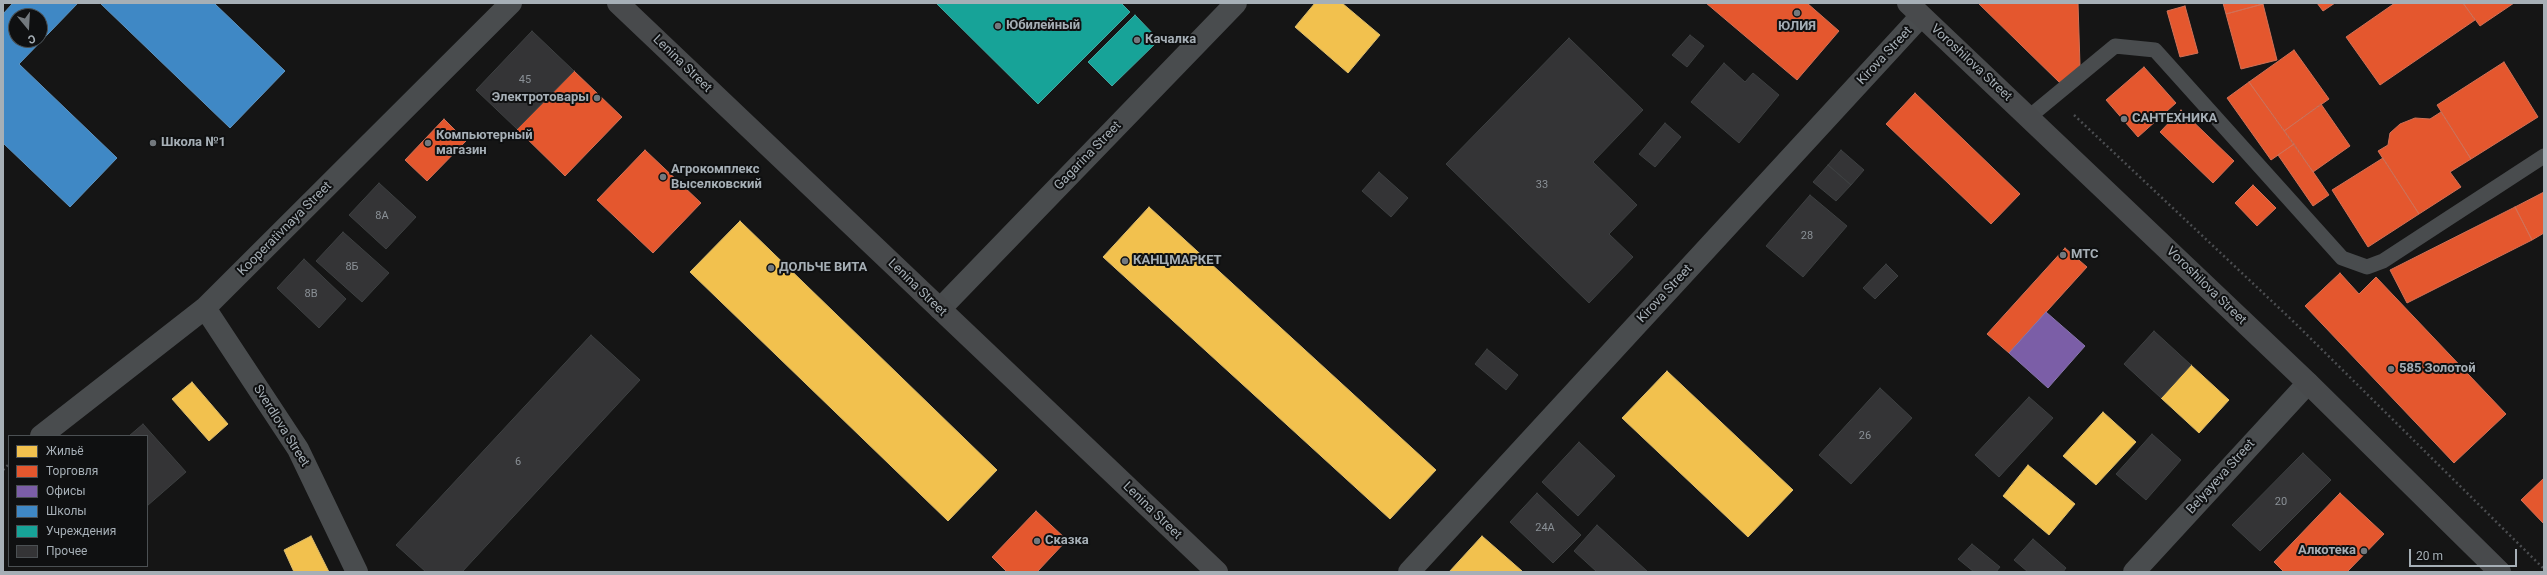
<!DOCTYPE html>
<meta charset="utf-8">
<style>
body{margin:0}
#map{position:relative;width:2547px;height:575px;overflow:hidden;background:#151515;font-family:Roboto,sans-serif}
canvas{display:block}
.frame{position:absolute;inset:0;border:4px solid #a6afb6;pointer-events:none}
.legend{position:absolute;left:8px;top:435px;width:140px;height:132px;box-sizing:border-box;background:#0f1011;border:1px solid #4b5053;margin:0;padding:5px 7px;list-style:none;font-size:12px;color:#a6afb6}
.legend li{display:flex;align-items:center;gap:8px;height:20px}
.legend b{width:20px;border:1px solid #4b5053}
.north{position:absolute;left:8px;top:8px;width:40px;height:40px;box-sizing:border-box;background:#0f1011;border:1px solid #4b5053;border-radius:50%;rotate:162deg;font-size:11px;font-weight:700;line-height:16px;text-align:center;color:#a6afb6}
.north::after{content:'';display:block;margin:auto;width:14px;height:18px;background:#73797e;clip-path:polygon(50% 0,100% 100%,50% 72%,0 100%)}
.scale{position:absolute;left:2409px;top:549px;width:108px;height:18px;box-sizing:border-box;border:2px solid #a6afb6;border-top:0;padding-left:5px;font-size:12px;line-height:14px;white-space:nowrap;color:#a6afb6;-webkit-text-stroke:3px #0f1011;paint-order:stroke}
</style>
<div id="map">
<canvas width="2547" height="575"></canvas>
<div class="frame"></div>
<ul class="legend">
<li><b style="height:11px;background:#f2c14e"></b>Жильё</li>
<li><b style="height:11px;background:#e4572e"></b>Торговля</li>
<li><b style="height:11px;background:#7b5ea7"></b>Офисы</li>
<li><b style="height:11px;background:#3f88c5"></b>Школы</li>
<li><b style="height:11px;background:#17a398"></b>Учреждения</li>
<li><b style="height:11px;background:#343436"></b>Прочее</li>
</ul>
<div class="north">С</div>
<div class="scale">20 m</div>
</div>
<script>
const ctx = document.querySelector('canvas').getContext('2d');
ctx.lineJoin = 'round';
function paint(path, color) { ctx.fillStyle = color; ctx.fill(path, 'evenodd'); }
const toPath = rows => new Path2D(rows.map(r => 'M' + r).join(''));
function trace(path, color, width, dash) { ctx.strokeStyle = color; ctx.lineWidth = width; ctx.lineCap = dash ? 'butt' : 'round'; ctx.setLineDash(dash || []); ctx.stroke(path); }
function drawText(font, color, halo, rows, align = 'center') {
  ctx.font = font + ' Roboto,sans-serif'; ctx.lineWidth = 4; ctx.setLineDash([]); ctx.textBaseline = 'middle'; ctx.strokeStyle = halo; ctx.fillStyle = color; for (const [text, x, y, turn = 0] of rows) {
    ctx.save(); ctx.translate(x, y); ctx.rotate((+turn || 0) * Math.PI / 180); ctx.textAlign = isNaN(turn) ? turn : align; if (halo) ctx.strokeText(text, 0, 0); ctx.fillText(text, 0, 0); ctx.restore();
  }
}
const homes = toPath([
 [1315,3,1342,3,1380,35,1348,73,1295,27,1315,3],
 [1149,207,1436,470,1390,519,1103,257,1149,207],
 [740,221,997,470,948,521,690,272,740,221],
 [2191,365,2229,400,2199,433,2161,398,2191,365],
 [1667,371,1793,490,1748,537,1622,418,1667,371],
 [192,382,228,424,209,441,172,399,192,382],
 [2103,412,2136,442,2096,485,2063,456,2103,412],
 [2028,465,2075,504,2049,535,2003,496,2028,465],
 [311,536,329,572,294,572,284,550,311,536],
 [1482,536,1522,571,1521,572,1449,572,1482,536]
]);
paint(homes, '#f2c14e');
trace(homes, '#dbbc6d', 1);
const shops = toPath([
 [1706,3,1807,3,1839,31,1797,80,1706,3],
 [1978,3,2078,3,2080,66,2060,83,1978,3],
 [2223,3,2263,3,2263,4,2226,14,2223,3],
 [2317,3,2335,3,2323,11,2317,3],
 [2395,3,2463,3,2475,20,2380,85,2346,37,2395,3],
 [2463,3,2514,3,2480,26,2463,3],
 [2263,4,2277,60,2241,69,2226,14,2263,4],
 [2185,6,2198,53,2180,57,2167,11,2185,6],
 [2294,50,2329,99,2284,131,2249,82,2294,50],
 [2504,62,2538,117,2471,159,2437,105,2504,62],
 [2144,67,2176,103,2138,137,2106,100,2144,67],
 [574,71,622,117,565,176,517,129,574,71],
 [2249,82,2294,144,2271,160,2227,98,2249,82],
 [1915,93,2020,194,1991,224,1886,124,1915,93],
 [2321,104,2350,146,2313,172,2284,131,2321,104],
 [2181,110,2234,161,2213,183,2160,132,2181,110],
 [2441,112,2471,159,2450,172,2461,187,2419,214,2378,151,2388,145,2390,133,2400,124,2415,118,2430,119,2441,112],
 [444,119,466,141,427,181,405,160,444,119],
 [2294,144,2329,195,2313,206,2278,155,2294,144],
 [645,150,701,203,653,253,597,200,645,150],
 [2383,158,2419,214,2368,247,2332,190,2383,158],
 [2253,185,2276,208,2257,226,2235,203,2253,185],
 [2544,192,2544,233,2532,240,2515,207,2544,192],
 [2515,207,2532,240,2407,303,2390,270,2515,207],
 [2065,248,2087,267,2009,353,1987,334,2065,248],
 [2340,273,2359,294,2376,277,2506,414,2454,463,2305,306,2340,273],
 [2544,478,2544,524,2521,500,2544,478],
 [2340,493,2384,534,2347,572,2284,572,2274,562,2340,493],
 [1036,511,1067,540,1037,572,1007,572,992,557,1036,511]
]);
paint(shops, '#e4572e');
trace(shops, '#d17157', 1);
const offices = toPath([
 [2046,312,2085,346,2048,388,2009,353,2046,312]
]);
paint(offices, '#7b5ea7');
trace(offices, '#8876ac', 1);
const schools = toPath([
 [13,3,78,3,19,64,117,158,70,207,3,143,3,14,13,3],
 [16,16,40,16,40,40,16,40,16,16],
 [100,3,214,3,285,71,230,128,100,3]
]);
paint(schools, '#3f88c5');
trace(schools, '#5e94c0', 1);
const public = toPath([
 [936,3,1121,3,1130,12,1038,104,936,3],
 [1135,15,1159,40,1112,86,1088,62,1135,15]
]);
paint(public, '#17a398');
trace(public, '#42a7a1', 1);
const building = toPath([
 [532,31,574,71,517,129,476,90,532,31],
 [1690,35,1704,46,1687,67,1672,55,1690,35],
 [1569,38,1643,110,1593,162,1637,205,1609,234,1633,257,1589,303,1446,164,1569,38],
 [1724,63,1745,82,1753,73,1779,95,1739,143,1691,102,1724,63],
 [1665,123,1681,137,1655,167,1639,154,1665,123],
 [1841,150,1864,170,1851,185,1828,165,1841,150],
 [1828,165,1851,185,1836,201,1813,182,1828,165],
 [1379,172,1408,198,1391,217,1362,191,1379,172],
 [379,183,416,217,386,249,349,215,379,183],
 [1810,195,1847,226,1803,277,1766,246,1810,195],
 [343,232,389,273,362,302,316,261,343,232],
 [304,259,346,299,319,328,277,288,304,259],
 [1886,264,1898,276,1875,299,1863,288,1886,264],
 [2154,331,2191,365,2161,398,2124,364,2154,331],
 [591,335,640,380,462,572,426,572,396,545,591,335],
 [1487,349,1518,375,1506,390,1475,364,1487,349],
 [1880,388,1912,418,1851,484,1819,455,1880,388],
 [2029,397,2053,418,1999,477,1975,455,2029,397],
 [143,424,186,472,147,506,147,436,129,436,143,424],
 [2152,434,2181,460,2146,500,2116,474,2152,434],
 [1579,442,1615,476,1578,516,1542,482,1579,442],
 [2303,453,2331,480,2260,551,2232,525,2303,453],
 [1537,493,1581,535,1553,563,1510,522,1537,493],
 [1597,525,1648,572,1597,572,1574,551,1597,525],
 [2033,539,2066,568,2063,572,2028,572,2014,560,2033,539],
 [1972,544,2000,567,1996,572,1974,572,1958,559,1972,544]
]);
paint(building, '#343436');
trace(building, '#3d4041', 1);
trace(toPath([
 [2074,115,2295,323,2544,569],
 [3,470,9,464]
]), '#4b4d50', 2.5, [2, 3]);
trace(toPath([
 [2029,117,2115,46,2155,50,2342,258,2367,267,2383,261,2544,156]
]), '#494c4e', 15);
trace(toPath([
 [205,308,298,449,357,572],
 [940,309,1236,3],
 [41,436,205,308,511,3],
 [1409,572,1921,16],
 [2134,572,2308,383]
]), '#494c4e', 22);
trace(toPath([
 [618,3,1217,572],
 [1908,3,2308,383,2500,572]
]), '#484a4c', 22);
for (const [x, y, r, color] of [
 [1797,13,4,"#73797e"],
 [998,26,4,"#73797e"],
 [1137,40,4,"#73797e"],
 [597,98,4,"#73797e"],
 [2124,119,4,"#73797e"],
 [153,143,4,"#73797e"],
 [428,143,4,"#73797e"],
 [663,177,4,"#73797e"],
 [2063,255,4,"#73797e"],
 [1125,261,4,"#73797e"],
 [771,268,4,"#73797e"],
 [2391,369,4,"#73797e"],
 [1037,541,4,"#73797e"],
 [2364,551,4,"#73797e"]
]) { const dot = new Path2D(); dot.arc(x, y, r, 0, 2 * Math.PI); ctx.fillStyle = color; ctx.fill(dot); trace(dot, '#0f1011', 1.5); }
drawText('11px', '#8a9096', null, [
 ["45",525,80],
 ["33",1542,185],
 ["8А",382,216],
 ["28",1807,236],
 ["8Б",352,267],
 ["8В",311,294],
 ["26",1865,436],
 ["6",518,462],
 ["20",2281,502],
 ["24А",1545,528]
]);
drawText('bold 13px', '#a6afb6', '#0f1011', [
 ["Юбилейный",1006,26],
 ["ЮЛИЯ",1797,27,"center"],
 ["Качалка",1145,40],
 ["Электротовары",589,98,"right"],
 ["САНТЕХНИКА",2132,119],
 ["Компьютерный",436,136],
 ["магазин",436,151],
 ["Школа №1",161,143],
 ["Агрокомплекс",671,170],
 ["Выселковский",671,185],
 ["МТС",2071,255],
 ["КАНЦМАРКЕТ",1133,261],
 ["ДОЛЬЧЕ ВИТА",779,268],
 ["585 Золотой",2399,369],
 ["Сказка",1045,541],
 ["Алкотека",2356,551,"right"]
], 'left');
drawText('13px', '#a6afb6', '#0f1011', [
 ["Kirova Street",1885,56,-47],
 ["Voroshilova Street",1971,63,43],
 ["Lenina Street",682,64,44],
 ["Gagarina Street",1088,156,-46],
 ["Kooperativnaya Street",285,229,-45],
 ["Voroshilova Street",2206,286,44],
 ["Lenina Street",917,288,44],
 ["Kirova Street",1665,294,-47],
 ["Sverdlova Street",281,426,58],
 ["Belyayeva Street",2221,477,-48],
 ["Lenina Street",1152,511,44]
]);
</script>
